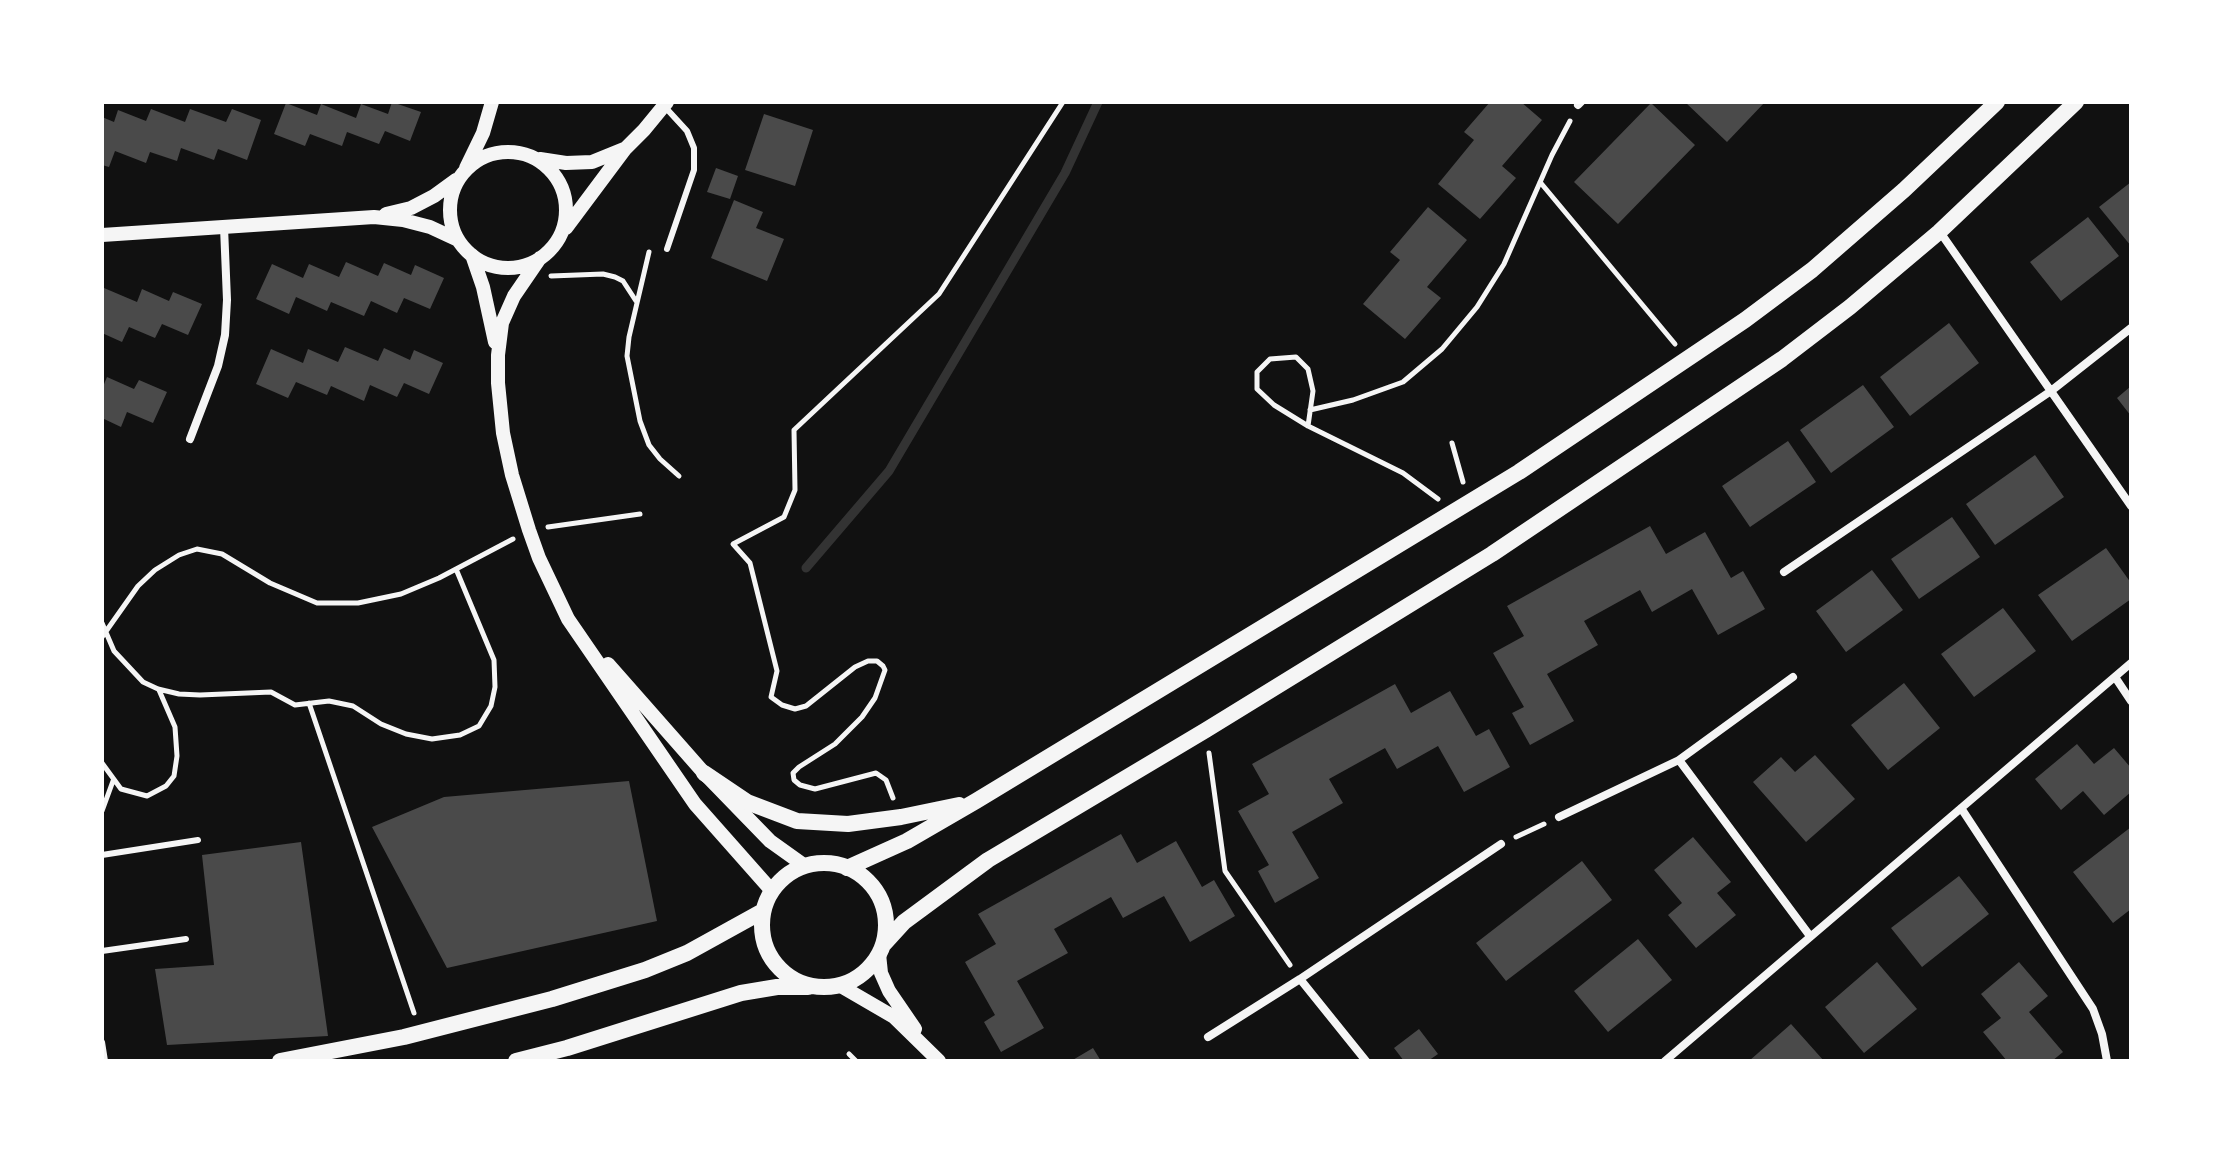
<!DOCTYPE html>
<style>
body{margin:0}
#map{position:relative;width:2233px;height:1163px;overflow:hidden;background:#111;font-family:"DejaVu Sans",sans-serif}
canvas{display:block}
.frame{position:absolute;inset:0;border:104px solid #fff;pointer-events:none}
</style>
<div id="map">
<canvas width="2233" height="1163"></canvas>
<div class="frame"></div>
</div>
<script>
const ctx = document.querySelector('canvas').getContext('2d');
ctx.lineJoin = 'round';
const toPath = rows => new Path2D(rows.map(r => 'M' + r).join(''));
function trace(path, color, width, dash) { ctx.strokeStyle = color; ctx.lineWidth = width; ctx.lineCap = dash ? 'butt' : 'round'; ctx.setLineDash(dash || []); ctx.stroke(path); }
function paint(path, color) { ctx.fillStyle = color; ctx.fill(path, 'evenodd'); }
trace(toPath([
 [806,568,889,471,1065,173,1098,102]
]), '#333', 9);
paint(toPath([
 [392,102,421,112,410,141,385,131,379,144,347,132,342,146,310,134,305,146,274,134,286,103,317,115,321,104,356,118,361,104,388,114],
 [1490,102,1521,102,1542,120,1502,166,1516,178,1480,219,1438,184,1474,140,1464,132],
 [1685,102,1765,102,1727,142],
 [1651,103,1695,145,1618,224,1574,182],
 [151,109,185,122,190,109,226,122,232,109,261,120,247,160,218,149,214,160,181,148,177,161,150,152,146,163,115,151,109,167,102,165,102,117,114,122,118,110,146,121],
 [764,114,813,130,795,186,745,170],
 [716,168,738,176,730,199,707,192],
 [2131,182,2131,246,2099,207],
 [734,200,763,212,756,228,784,239,767,281,711,258],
 [1428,207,1467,240,1427,287,1441,298,1405,339,1363,304,1400,260,1390,252],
 [2088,217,2119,256,2061,301,2030,262],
 [346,262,378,276,384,263,411,275,415,265,444,278,430,309,404,298,397,313,371,301,364,316,331,302,327,311,296,297,289,314,256,299,272,264,303,278,309,264,339,277],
 [104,288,137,302,142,289,169,301,173,292,202,304,188,335,162,324,155,338,129,327,122,342,102,333,102,292],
 [1949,323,1979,363,1910,416,1880,377],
 [345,347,378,361,384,348,410,360,414,350,443,363,429,394,404,383,397,397,370,385,364,401,331,386,327,395,296,382,288,398,256,384,271,349,303,363,308,349,338,362],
 [107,377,134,389,139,380,167,392,153,423,127,412,121,427,102,418,102,389],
 [1863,385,1894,427,1831,473,1800,430],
 [2131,386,2131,416,2117,398],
 [1788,441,1816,482,1750,527,1722,486],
 [2035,455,2064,497,1995,545,1966,504],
 [1952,517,1980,557,1919,599,1891,559],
 [1650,526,1666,554,1705,532,1731,578,1743,571,1765,609,1718,635,1692,589,1652,612,1640,590,1584,621,1598,645,1547,674,1574,721,1530,745,1512,713,1524,707,1493,653,1524,636,1507,606],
 [2106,548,2131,583,2131,599,2072,641,2038,595],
 [1872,570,1903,610,1846,652,1816,611],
 [2003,608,2036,651,1974,697,1941,654],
 [1904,683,1940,728,1888,770,1851,725],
 [1395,684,1411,713,1450,691,1476,736,1489,729,1510,767,1464,792,1438,746,1397,769,1385,748,1329,779,1343,803,1292,832,1319,878,1275,903,1258,871,1269,865,1238,811,1269,794,1252,764],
 [2077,744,2094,764,2114,748,2131,768,2131,792,2104,815,2083,791,2061,810,2035,779],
 [1815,755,1855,799,1806,842,1753,782,1781,757,1795,772],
 [629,781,657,921,447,968,372,827,444,797],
 [2131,827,2131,909,2113,923,2073,872],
 [1121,834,1137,863,1176,841,1202,887,1214,880,1235,916,1190,942,1164,896,1123,918,1111,897,1054,929,1068,953,1017,981,1044,1028,1001,1052,984,1022,995,1015,965,962,996,944,978,914],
 [1693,837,1731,882,1717,893,1736,915,1696,948,1668,915,1682,903,1654,870],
 [301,842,328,1036,167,1045,155,969,214,965,202,855],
 [1582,861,1612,900,1506,981,1476,943],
 [1959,876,1989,914,1922,967,1891,928],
 [1638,939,1672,980,1608,1032,1574,991],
 [1877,962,1917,1009,1864,1053,1825,1007],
 [2019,962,2048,996,2029,1012,2063,1052,2052,1061,2007,1061,1983,1032,2001,1018,1981,994],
 [1791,1024,1824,1061,1749,1061],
 [1419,1029,1438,1054,1428,1061,1404,1061,1394,1048],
 [1093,1048,1101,1061,1071,1061]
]), '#4a4a4a');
trace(toPath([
 [1540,182,1675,344],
 [649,252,629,337,627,356,640,421,649,445,660,459,679,476],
 [551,276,603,274,615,277,623,281,636,301],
 [1310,410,1353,400,1403,382,1442,349,1477,307,1504,264,1552,155,1570,121],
 [1308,426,1313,391,1308,369,1296,357,1270,359,1257,372,1257,389,1274,405,1308,426,1403,473,1438,499],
 [1452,443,1463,482],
 [548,527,640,514],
 [102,623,114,651,143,682,158,689,179,694,200,695,271,692,295,705,329,701,353,706,381,724,406,734,432,739,460,735,479,726,491,706,495,687,494,660,456,569],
 [102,637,138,586,155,570,179,555,197,549,222,554,270,583,317,603,358,603,401,594,439,578,513,539],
 [309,703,414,1013],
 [1209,753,1225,871,1290,965],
 [102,763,121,789,147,796,166,786,174,776,177,756,175,727,159,690],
 [893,798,886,780,876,773,815,789,800,785,794,780,793,773,799,767,835,744,862,717,875,698,885,670,883,666,877,661,868,661,855,667,806,706,795,709,782,705,771,697,777,671,750,563,733,544,784,517,795,490,794,430,939,294,1063,102],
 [102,811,113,781],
 [1516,837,1544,824],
 [849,1054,856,1061]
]), '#f5f5f5', 5);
trace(toPath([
 [665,107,687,131,694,148,694,170,667,249],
 [102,855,198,840],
 [102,951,186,939],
 [102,1042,105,1061]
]), '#f5f5f5', 6);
trace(toPath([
 [1578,105,1581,102],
 [1940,232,2131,506],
 [190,439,218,366,225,335,227,300,224,227],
 [1784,572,2051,391,2131,328],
 [2115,677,2131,701],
 [1679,760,1810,936],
 [1961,808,2093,1009,2102,1034,2107,1061],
 [1559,817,1679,760,1793,677],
 [1300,979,1366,1061],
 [1208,1037,1300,979,1501,844],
 [1665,1061,2131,663]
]), '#f5f5f5', 8);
trace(toPath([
 '450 210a58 58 0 1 1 116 0a58 58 0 1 1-116 0Z',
 [540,159,566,163,592,162,624,149],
 [466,168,483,133,492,102],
 [386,214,411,208,434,196,456,180],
 [566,228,625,149,644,130,667,102],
 [102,235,374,217,403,220,430,227,458,240],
 [472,255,483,287,495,342],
 [540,258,514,296,502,323,498,355,498,383,503,433,512,475,529,530,539,558,568,619,695,804,772,891],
 [608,664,704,773,770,841,805,866],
 [879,954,881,973,889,991,915,1029],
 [839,985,894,1017,939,1061]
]), '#f5f5f5', 14);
trace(toPath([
 [704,773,747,802,797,821,848,824,901,817,959,805],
 '762 925a62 62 0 1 1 124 0a62 62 0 1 1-124 0Z',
 [847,868,907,841,976,801,1519,472,1745,320,1812,270,1904,190,1997,102],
 [883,945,904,922,988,860,1206,730,1492,554,1782,359,1850,307,1939,232,2076,102],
 [280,1061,404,1037,552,999,645,970,687,953,763,911],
 [516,1061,567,1048,741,993,777,987,808,987]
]), '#f5f5f5', 16);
</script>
